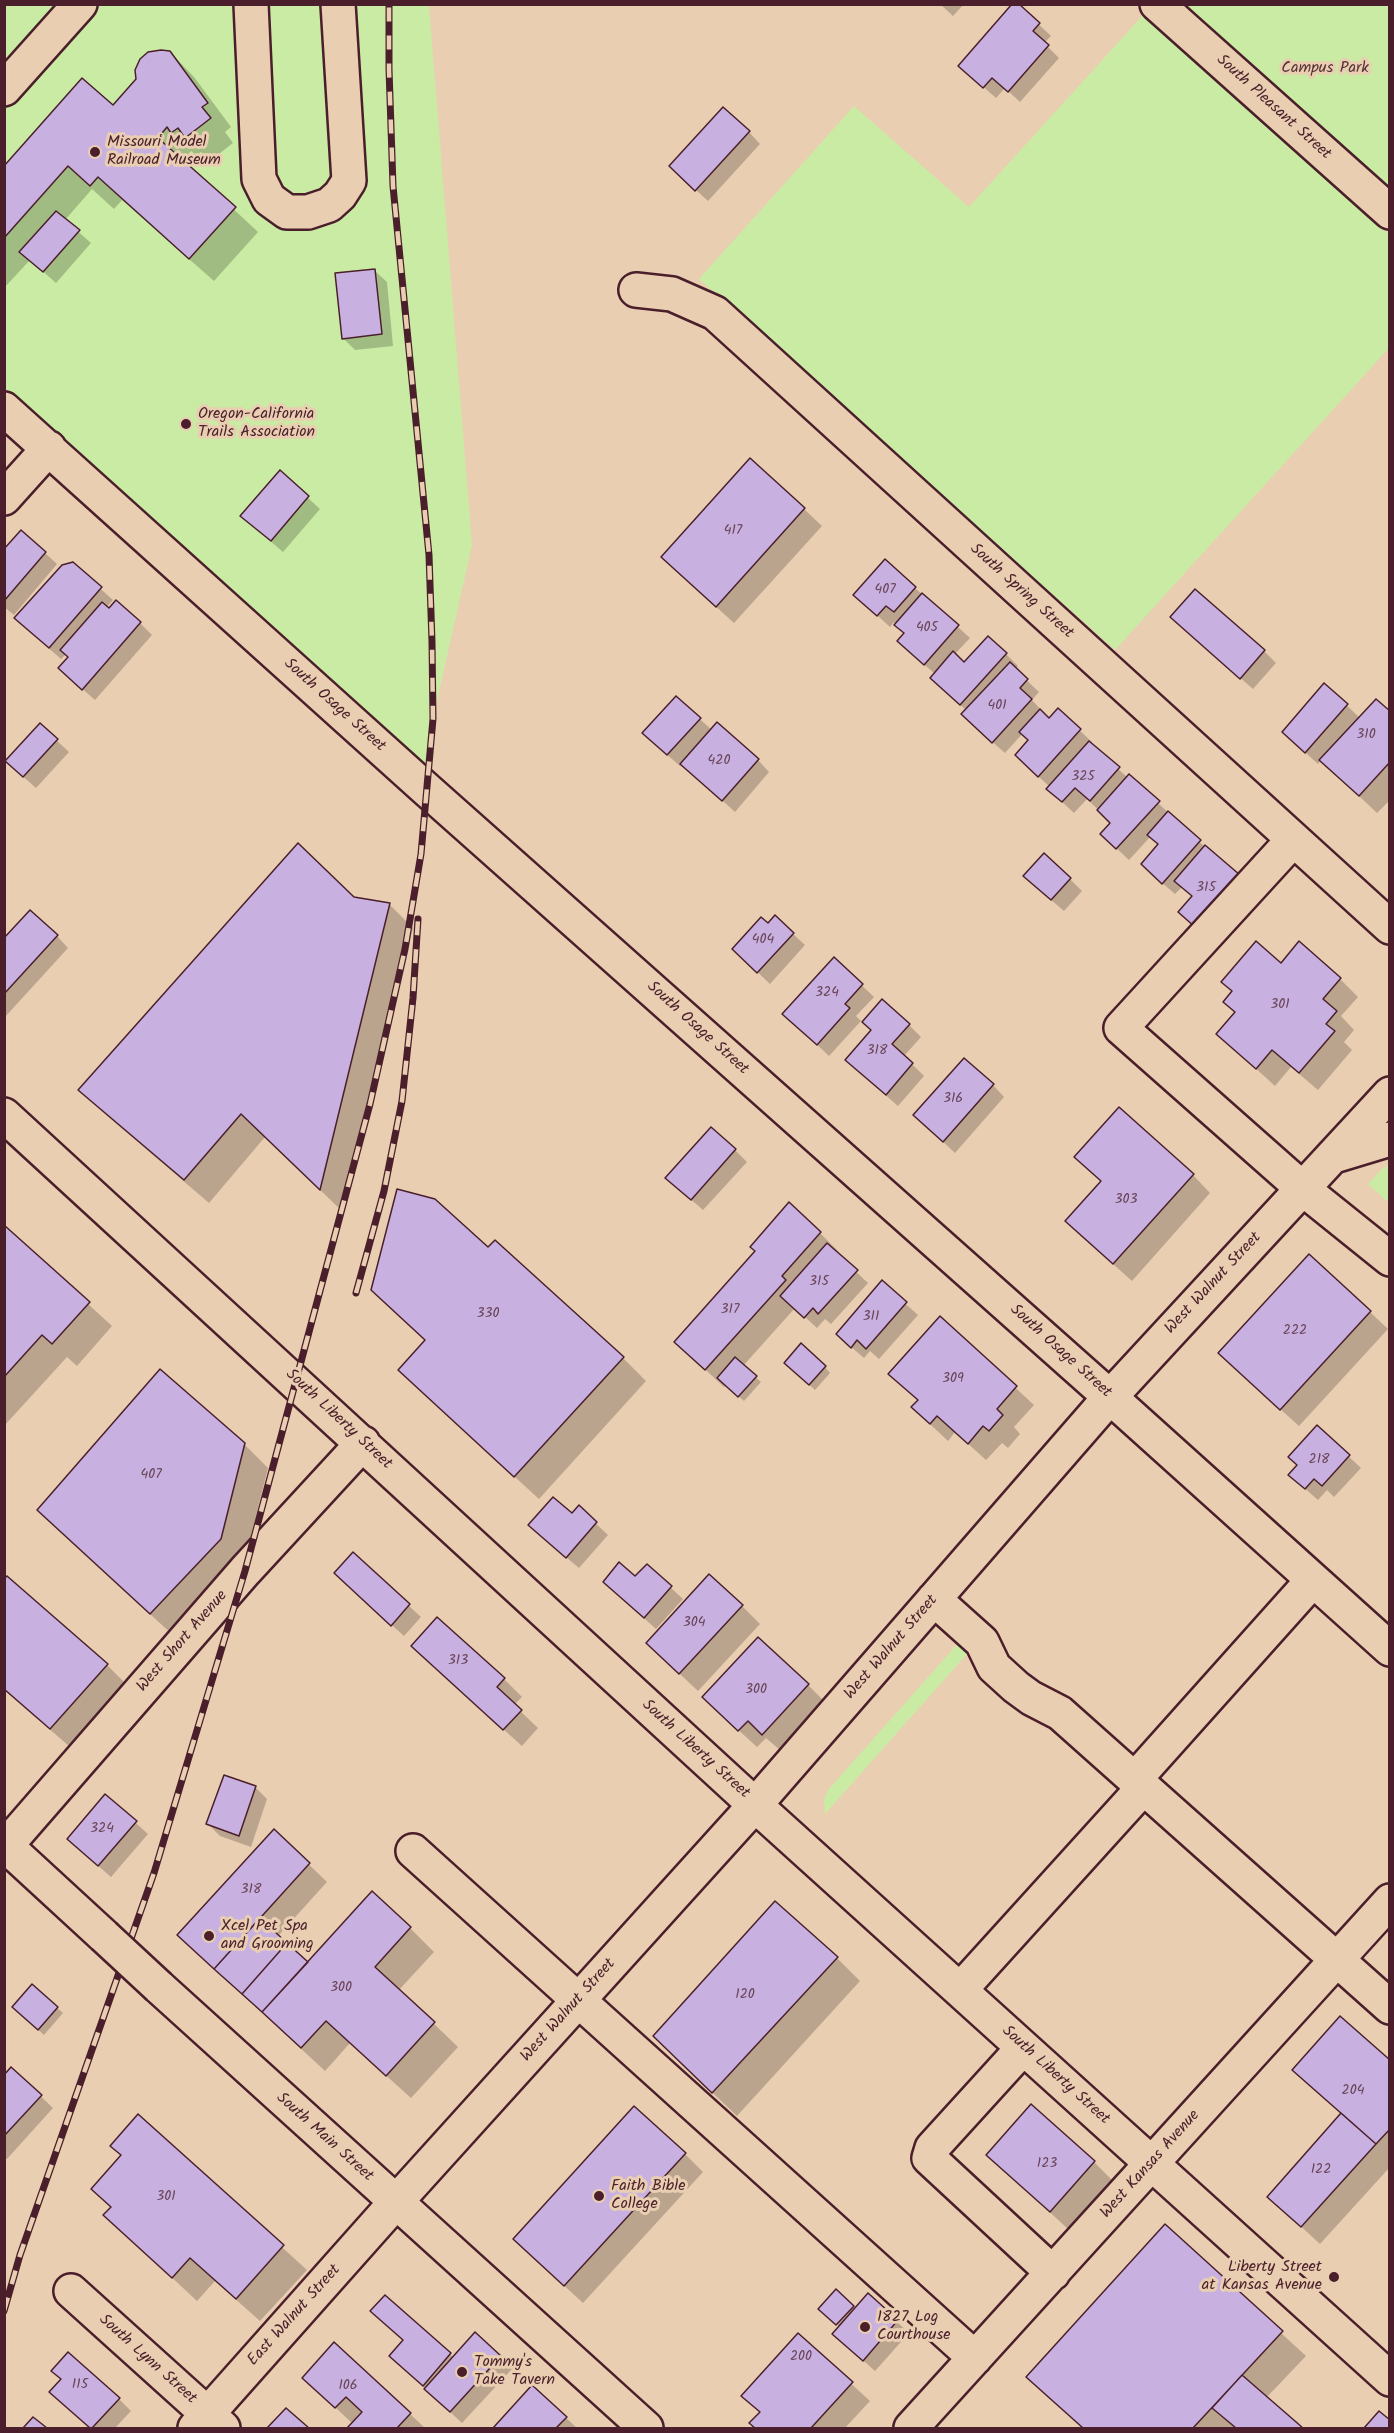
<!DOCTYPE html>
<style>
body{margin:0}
#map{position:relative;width:1394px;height:2433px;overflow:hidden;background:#e9ceb1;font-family:Kalam,sans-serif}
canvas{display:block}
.frame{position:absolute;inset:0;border:6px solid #4a1f2b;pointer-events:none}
</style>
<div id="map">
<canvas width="1394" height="2433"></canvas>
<div class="frame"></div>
</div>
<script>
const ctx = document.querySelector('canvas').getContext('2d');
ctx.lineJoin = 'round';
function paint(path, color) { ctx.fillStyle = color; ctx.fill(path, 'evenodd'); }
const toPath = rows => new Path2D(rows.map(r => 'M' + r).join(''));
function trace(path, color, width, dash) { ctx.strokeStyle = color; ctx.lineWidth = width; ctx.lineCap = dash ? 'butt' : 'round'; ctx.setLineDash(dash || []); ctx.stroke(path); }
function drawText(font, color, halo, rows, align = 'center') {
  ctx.font = font + ' Kalam,sans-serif'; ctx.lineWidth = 6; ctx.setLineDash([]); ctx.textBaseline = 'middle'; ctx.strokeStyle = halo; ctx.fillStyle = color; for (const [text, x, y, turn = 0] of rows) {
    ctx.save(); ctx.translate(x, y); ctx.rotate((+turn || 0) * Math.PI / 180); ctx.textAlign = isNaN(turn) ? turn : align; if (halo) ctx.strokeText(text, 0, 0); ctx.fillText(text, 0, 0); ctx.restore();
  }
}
paint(toPath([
 [5,5,429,5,472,545,433,719,426,789,5,409],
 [1157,5,1389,5,1389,212],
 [1143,15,1389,234,1389,348,1115,650,699,279,854,106,969,207],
 [1389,1165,1389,1203,1368,1184,1382,1169],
 [961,1640,968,1651,967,1654,825,1814,824,1800,828,1790]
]), '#caeba3');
paint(toPath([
 [940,4,964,4,953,16],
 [1017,4,1051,36,1044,43,1059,58,1020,102,1005,88,996,98,972,77],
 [170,52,194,77,231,127,225,132,233,143,210,161,201,152,196,155,191,151,182,161,258,232,214,281,122,200,114,209,92,189,65,220,91,243,56,283,30,260,4,288,4,168,113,107],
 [749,132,760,144,708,201,683,178],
 [375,271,387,282,393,346,355,350,343,338],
 [280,472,320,509,283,552,254,527],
 [804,509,822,526,734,623,681,575],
 [4,552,45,553,57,564,14,615,4,607],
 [73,564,113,600,106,608,140,623,152,635,95,700,72,680,69,657,66,654,61,659,28,630],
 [915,588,970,638,954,655,964,664,1006,654,1018,666,1015,669,1039,692,1032,700,1043,712,1042,713,1049,720,1058,710,1092,742,1091,744,1128,778,1129,776,1205,847,1193,897,1182,887,1175,894,1154,876,1160,845,1151,836,1129,860,1114,846,1112,823,1087,799,1074,813,1060,800,1050,787,1028,767,1030,740,1023,733,1005,753,974,726,966,710,943,689,935,674,911,653,905,634,894,622,890,627,867,606],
 [1184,629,1264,651,1276,663,1253,689],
 [1325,685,1360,718,1390,713,1390,800,1377,813,1321,760,1318,764,1296,744],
 [676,698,712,730,758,760,769,772,735,812,682,764,680,766,656,745],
 [40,725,69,752,36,788,19,773],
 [1070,879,1082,891,1064,911,1037,888],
 [353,898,389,904,413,928,343,1212,265,1137,209,1203,104,1113,80,1090],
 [768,925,793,934,805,945,770,984,746,961],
 [57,936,68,948,5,1017,4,940],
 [834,959,874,997,856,1016,861,1021,829,1056,796,1025],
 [1281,965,1340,979,1358,997,1341,1016,1354,1030,1344,1042,1352,1050,1318,1090,1291,1067,1275,1086,1218,1034],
 [909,1025,921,1037,904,1056,924,1076,898,1106,859,1072],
 [993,1085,1004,1097,955,1153,927,1127],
 [735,1150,747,1162,703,1210,679,1189],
 [1076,1157,1193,1175,1210,1193,1132,1281,1085,1239,1102,1182],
 [4,1227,112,1326,77,1366,67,1357,4,1426],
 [820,1233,838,1251,836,1253,868,1283,831,1324,825,1319,817,1328,795,1308,743,1366,761,1382,744,1401,726,1385,724,1387,676,1342],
 [488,1250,623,1358,646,1381,539,1499,424,1394],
 [882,1283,918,1315,879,1359,870,1351,864,1358,850,1346],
 [1370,1312,1388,1329,1299,1426,1238,1371],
 [940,1318,1034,1405,1014,1427,1020,1434,1008,1448,1002,1443,986,1460,955,1432,948,1441,931,1425,913,1407,919,1401,890,1374],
 [825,1367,830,1373,815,1390,791,1368],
 [1317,1427,1361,1468,1334,1497,1327,1490,1318,1500,1302,1486,1298,1465],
 [244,1444,268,1468,244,1563,175,1637,63,1534],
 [579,1508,608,1535,579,1568,542,1537,572,1516],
 [353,1554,421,1617,404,1636,347,1585],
 [647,1566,683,1599,656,1629,616,1593,636,1578],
 [4,1582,107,1665,125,1683,69,1746,4,1690],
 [742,1606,760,1624,698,1691,666,1661],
 [431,1664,504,1679,522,1697,514,1705,538,1728,522,1746],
 [808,1685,826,1703,781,1751,766,1738,757,1747,722,1715],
 [255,1787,267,1799,251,1847,220,1836,208,1824],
 [106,1796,148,1834,111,1877,80,1850],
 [274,1831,327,1882,278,1936,308,1964,410,1928,434,1952,399,1990,458,2047,411,2098,350,2043,325,2071,197,1952],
 [837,1958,860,1981,737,2116,678,2060],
 [32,1986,63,2013,44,2035,19,2012],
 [1390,2062,1390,2167,1320,2244,1269,2197,1342,2114,1294,2070],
 [12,2069,53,2108,7,2159,4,2157,4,2077],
 [138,2116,307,2270,260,2321,215,2281,197,2301,105,2215,112,2208,122,2156],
 [685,2154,703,2172,583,2303,533,2257],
 [988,2155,1094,2162,1112,2180,1068,2229],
 [1165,2226,1306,2356,1266,2398,1300,2428,1083,2428,1028,2377],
 [836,2291,855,2309,868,2295,909,2333,875,2371,846,2345,840,2327,826,2314],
 [385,2297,454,2358,500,2357,512,2369,462,2423,403,2368,405,2340],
 [798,2335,870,2401,845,2428,756,2428,751,2423,761,2413,743,2396],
 [304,2378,410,2414,425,2428,349,2428,353,2424],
 [532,2387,566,2418,577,2428,495,2428],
 [119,2399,131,2411,115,2428,90,2428,63,2404],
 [286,2410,306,2428,269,2428]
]), '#0003');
const building = toPath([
 [1012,4,1019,4,1040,23,1033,31,1049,45,1008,92,992,78,983,88,958,66,1012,4],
 [161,50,170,51,208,103,202,107,211,118,185,138,178,128,171,133,167,127,158,138,236,207,189,259,98,177,90,186,68,166,4,238,4,166,82,78,113,105,136,79,135,70,140,59,148,52,161,50],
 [723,107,750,131,695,191,669,166,723,107],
 [56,211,80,230,43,272,19,252,56,211],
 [375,269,382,334,342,339,335,273,375,269],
 [750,458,805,508,716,607,661,557,750,458],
 [280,470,309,496,271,541,240,516,280,470],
 [21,530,46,552,4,601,4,549,21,530],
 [885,559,916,587,894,612,886,606,877,616,853,595,885,559],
 [73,562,102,587,49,648,14,618,62,565,73,562],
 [1195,589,1265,650,1240,679,1170,617,1195,589],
 [922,593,959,625,924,665,897,641,904,633,894,625,922,593],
 [116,600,141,622,82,690,58,668,68,657,60,650,102,602,109,608,116,600],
 [988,636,1007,653,960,705,930,678,953,651,964,662,988,636],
 [1010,662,1028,679,1020,688,1032,699,992,743,961,714,1010,662],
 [1324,683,1348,704,1305,753,1282,732,1324,683],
 [676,696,701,718,667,755,642,733,676,696],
 [1376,699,1390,711,1390,762,1359,796,1319,760,1376,699],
 [1058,708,1081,729,1038,777,1015,755,1028,740,1019,732,1040,709,1049,718,1058,708],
 [717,722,759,759,722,801,680,764,717,722],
 [40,723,58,739,23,777,5,761,40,723],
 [1089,741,1120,767,1090,801,1075,788,1062,802,1046,789,1089,741],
 [1129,774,1160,801,1116,849,1100,834,1110,823,1097,810,1129,774],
 [1168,811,1201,840,1162,884,1141,864,1158,844,1147,835,1168,811],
 [298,843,354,897,390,903,320,1190,241,1114,184,1180,78,1090,298,843],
 [1205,845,1240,875,1195,927,1178,912,1192,896,1174,881,1205,845],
 [1044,853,1071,878,1051,900,1023,876,1044,853],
 [30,910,58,935,4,994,4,938,30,910],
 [775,915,794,933,757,973,732,949,761,917,768,923,775,915],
 [1256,941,1281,963,1299,941,1341,978,1323,999,1337,1011,1326,1024,1335,1031,1299,1073,1272,1050,1256,1069,1216,1034,1235,1012,1223,1002,1232,991,1221,982,1256,941],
 [834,957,863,984,845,1004,850,1008,817,1045,782,1014,834,957],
 [882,999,910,1024,892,1044,913,1063,886,1095,845,1060,871,1030,862,1022,882,999],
 [964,1058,994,1084,943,1142,913,1115,964,1058],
 [1119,1107,1194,1174,1113,1264,1065,1221,1101,1181,1074,1157,1119,1107],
 [711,1127,736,1149,691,1200,665,1178,711,1127],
 [397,1189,435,1199,488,1247,495,1240,624,1357,514,1477,398,1370,425,1340,371,1290,397,1189],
 [789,1202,821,1232,782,1276,786,1280,705,1370,674,1342,755,1251,750,1247,789,1202],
 [4,1225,90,1302,52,1344,42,1335,4,1377,4,1225],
 [827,1243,858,1270,818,1314,813,1308,804,1318,780,1296,827,1243],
 [1309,1254,1371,1311,1280,1410,1218,1353,1309,1254],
 [882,1280,907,1302,866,1349,857,1340,851,1348,836,1334,882,1280],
 [940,1316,1017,1386,997,1409,1003,1415,989,1431,983,1426,968,1444,937,1416,930,1424,911,1407,918,1400,888,1374,940,1316],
 [801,1343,826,1366,809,1385,784,1363,801,1343],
 [735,1357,757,1376,738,1397,717,1378,735,1357],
 [160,1369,245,1443,221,1539,150,1614,37,1510,160,1369],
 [1317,1425,1350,1455,1322,1486,1314,1479,1305,1489,1288,1475,1297,1465,1288,1457,1317,1425],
 [553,1497,572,1513,579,1505,597,1522,566,1558,528,1525,553,1497],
 [353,1552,410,1604,391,1626,334,1573,353,1552],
 [619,1562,635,1576,647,1564,672,1586,644,1618,603,1582,619,1562],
 [709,1574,743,1605,679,1674,646,1643,709,1574],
 [7,1576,108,1664,50,1729,4,1689,4,1579,7,1576],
 [437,1617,505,1678,497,1687,522,1710,503,1730,411,1646,437,1617],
 [758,1637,809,1684,762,1735,748,1721,738,1731,702,1697,758,1637],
 [224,1775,256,1786,239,1836,206,1824,224,1775],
 [105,1794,137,1821,98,1866,67,1839,105,1794],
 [274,1829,310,1863,214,1969,177,1935,274,1829],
 [372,1891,411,1927,375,1967,435,2022,386,2076,326,2021,301,2048,262,2012,372,1891],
 [775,1901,838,1957,712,2093,653,2036,775,1901],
 [260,1918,287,1943,242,1994,214,1969,260,1918],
 [287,1943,308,1962,262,2012,242,1994,287,1943],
 [32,1984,58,2007,38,2030,12,2007,32,1984],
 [1340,2016,1390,2060,1390,2129,1376,2144,1292,2070,1340,2016],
 [11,2067,42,2095,4,2136,4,2075,11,2067],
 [1031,2104,1095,2161,1050,2212,986,2155,1031,2104],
 [634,2106,686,2153,564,2286,513,2239,634,2106],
 [1341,2113,1376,2144,1301,2227,1267,2197,1341,2113],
 [138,2114,284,2245,236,2299,190,2258,172,2278,103,2215,111,2207,91,2189,121,2155,110,2146,138,2114],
 [1165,2224,1283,2331,1193,2428,1083,2428,1026,2377,1165,2224],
 [836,2289,854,2306,836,2325,818,2309,836,2289],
 [868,2293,898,2320,863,2361,832,2334,868,2293],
 [385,2295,451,2353,423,2386,389,2356,403,2340,370,2311,385,2295],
 [475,2332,501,2356,450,2412,424,2389,475,2332],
 [798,2333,853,2382,811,2428,755,2428,749,2423,760,2412,741,2396,798,2333],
 [334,2342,411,2413,397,2428,347,2428,362,2412,346,2397,335,2408,302,2378,334,2342],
 [68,2352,120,2398,92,2428,90,2428,49,2392,61,2379,51,2371,68,2352],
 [1242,2375,1303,2428,1236,2428,1212,2408,1242,2375],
 [532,2385,567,2417,556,2428,493,2428,532,2385],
 [286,2408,309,2428,267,2428,286,2408],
 [1379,2411,1390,2420,1390,2428,1364,2428,1379,2411],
 [33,2417,47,2428,23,2428,33,2417]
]);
paint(building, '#c8b1e0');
trace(building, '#4a1f2b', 1.5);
const minor = toPath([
 [251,4,259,179,269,199,287,212,308,212,329,205,340,195,349,181,338,4],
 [1157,4,1390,212],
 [4,89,80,4],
 [636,290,672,294,715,313,1390,927],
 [4,409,426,789,1110,1397,1390,1649],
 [4,498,49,448],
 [1293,840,1121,1028,1303,1189,1390,1259],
 [4,1115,755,1805,1390,2379],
 [1334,1156,1390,1139],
 [934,1599,982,1642,994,1667,1016,1687,1031,1698,1060,1713,1390,2007],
 [1135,1779,1313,1580],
 [4,1844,104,1936],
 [4,1848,245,1571,363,1443],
 [413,1851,975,2358],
 [159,1987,646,2428],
 [960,1990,1144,1787],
 [1023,2048,932,2148,929,2158,1053,2273],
 [71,2291,223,2428],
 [195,2428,395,2203,755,1805,1110,1397,1390,1094],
 [911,2428,1390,1901]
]);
trace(minor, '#4a1f2b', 38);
trace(minor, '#e9ceb1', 33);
const rail = toPath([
 [356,1293,384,1191,402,1101,413,998,418,919],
 [4,2311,20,2255,154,1873,245,1571,370,1104,405,949,421,854,433,719,432,642,429,555,393,186,389,69,389,4]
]);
trace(rail, '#4a1f2b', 7);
trace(rail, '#e9ceb1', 4.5, [14]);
const minorBridge = toPath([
 [104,1936,159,1987]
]);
trace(minorBridge, '#4a1f2b', 38, []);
trace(minorBridge, '#e9ceb1', 33);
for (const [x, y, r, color] of [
 [95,152,6,"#4a1f2b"],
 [186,424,6,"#4a1f2b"],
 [209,1936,6,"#4a1f2b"],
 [599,2196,6,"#4a1f2b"],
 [1334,2277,6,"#4a1f2b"],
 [865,2327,6,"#4a1f2b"],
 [462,2372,6,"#4a1f2b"]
]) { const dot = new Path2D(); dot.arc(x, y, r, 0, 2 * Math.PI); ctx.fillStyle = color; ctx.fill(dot); trace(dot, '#e9ceb1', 2); }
drawText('14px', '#6a4458', null, [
 ["417",733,532],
 ["407",885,591],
 ["405",927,629],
 ["401",997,707],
 ["310",1366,736],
 ["420",719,762],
 ["325",1083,778],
 ["315",1206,889],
 ["404",763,941],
 ["324",827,994],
 ["301",1280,1006],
 ["318",877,1052],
 ["316",953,1100],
 ["303",1126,1201],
 ["315",819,1283],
 ["317",730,1311],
 ["330",488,1315],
 ["311",871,1318],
 ["222",1295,1332],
 ["309",953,1380],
 ["218",1319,1461],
 ["407",151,1476],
 ["304",694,1624],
 ["313",458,1662],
 ["300",756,1691],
 ["324",102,1830],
 ["318",251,1891],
 ["300",341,1989],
 ["120",745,1996],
 ["204",1353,2092],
 ["123",1047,2165],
 ["122",1321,2171],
 ["301",166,2198],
 ["200",801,2358],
 ["115",80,2386],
 ["106",348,2387]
]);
drawText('16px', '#573337', '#e9ceb1', [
 ["Campus Park",1325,69]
]);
drawText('16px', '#4a1f2b', '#e9ceb1', [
 ["South Pleasant Street",1273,108,42],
 ["South Spring Street",1021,592,42],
 ["South Osage Street",334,706,42],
 ["South Osage Street",697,1029,42],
 ["West Walnut Street",1214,1284,-47],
 ["South Osage Street",1060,1352,42],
 ["South Liberty Street",338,1420,43],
 ["West Short Avenue",183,1642,-49],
 ["West Walnut Street",892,1648,-49],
 ["South Liberty Street",695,1750,42],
 ["West Walnut Street",569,2011,-48],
 ["South Liberty Street",1055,2076,42],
 ["South Main Street",324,2138,42],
 ["West Kansas Avenue",1151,2165,-48],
 ["East Walnut Street",295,2316,-48],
 ["South Lynn Street",147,2360,42]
]);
drawText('16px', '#4a1f2b', '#e9ceb1', [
 ["Missouri Model",107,143],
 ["Railroad Museum",107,161],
 ["Oregon-California",198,415],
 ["Trails Association",198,433],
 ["Xcel Pet Spa",221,1927],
 ["and Grooming",221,1945],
 ["Faith Bible",611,2187],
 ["College",611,2205],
 ["Liberty Street",1322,2268,"right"],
 ["at Kansas Avenue",1322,2286,"right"],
 ["1827 Log",877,2318],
 ["Courthouse",877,2336],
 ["Tommy's",474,2363],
 ["Take Tavern",474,2381]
], 'left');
</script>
